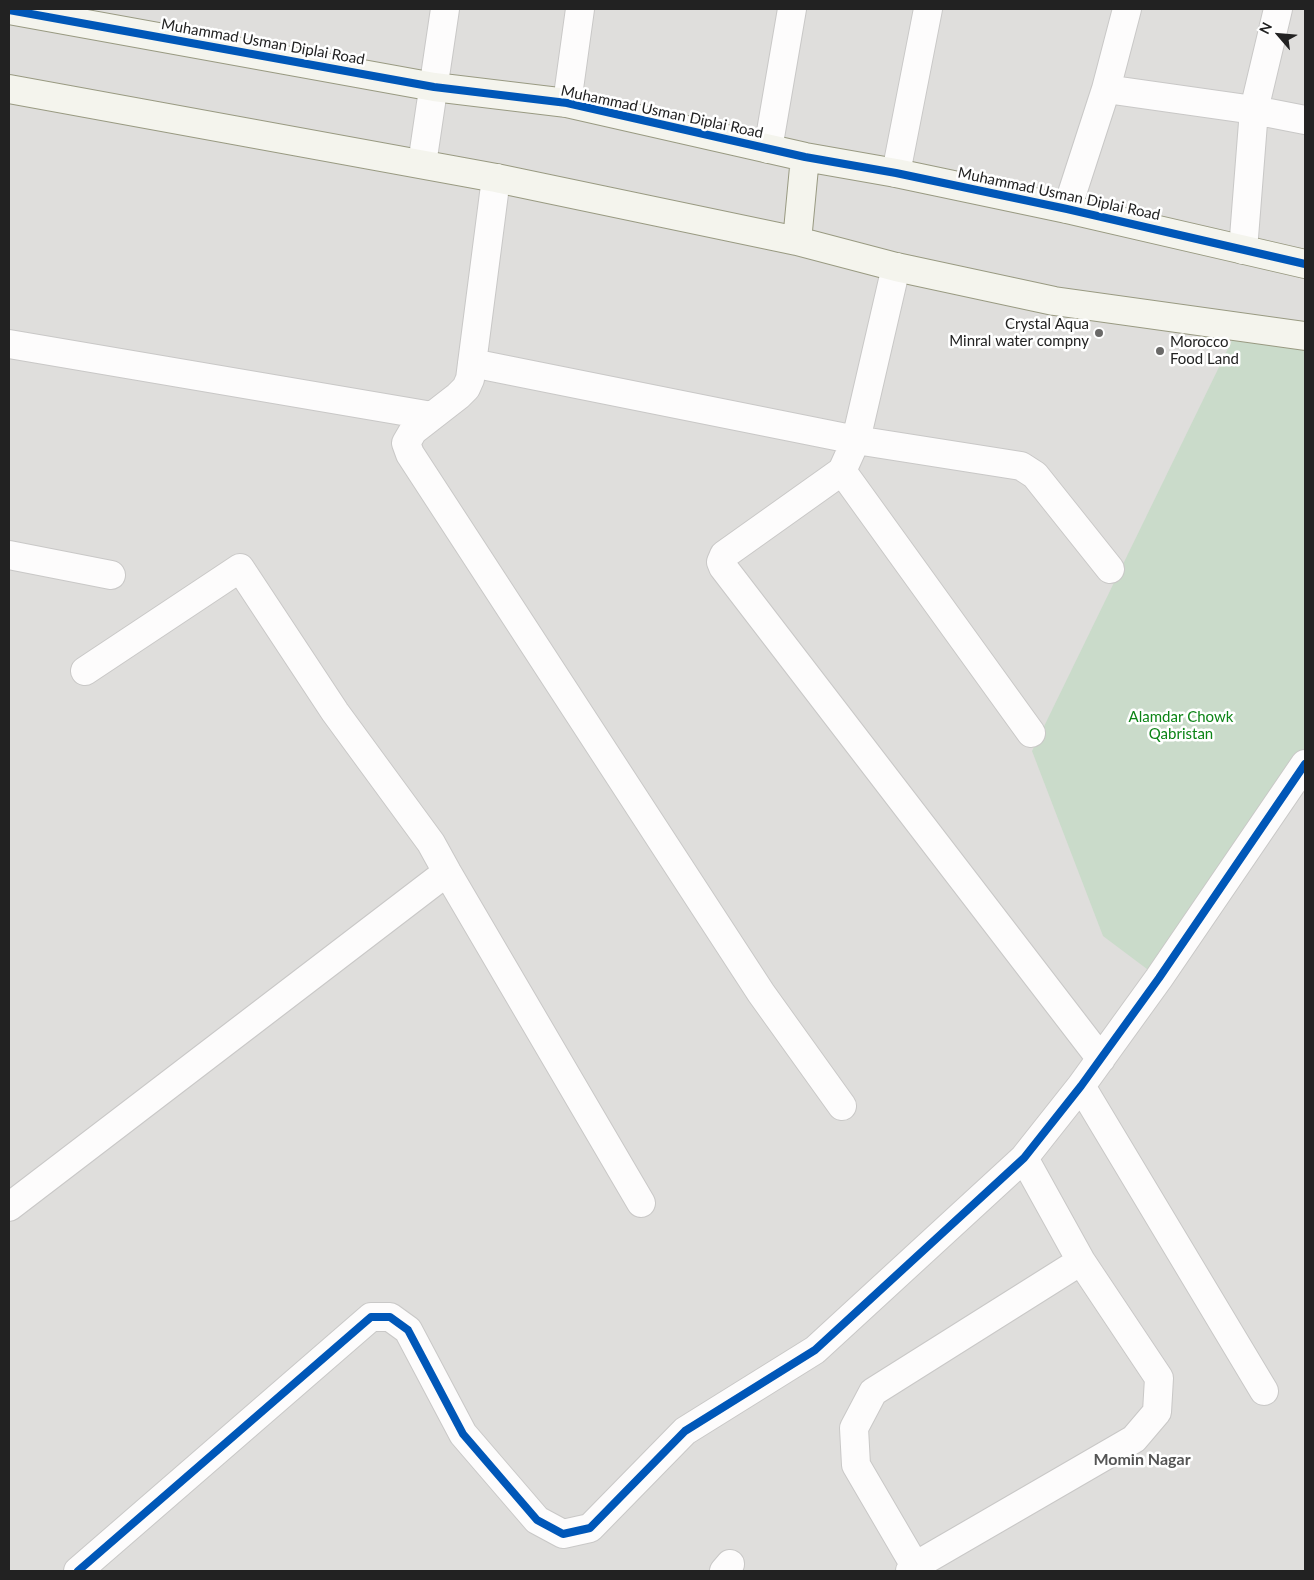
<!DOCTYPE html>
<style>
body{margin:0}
#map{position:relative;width:1314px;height:1580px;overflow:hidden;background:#f0eeeb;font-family:Lato,sans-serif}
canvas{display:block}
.frame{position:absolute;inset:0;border:10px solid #222;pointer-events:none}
.north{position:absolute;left:1254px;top:10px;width:50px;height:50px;-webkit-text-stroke:4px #fff;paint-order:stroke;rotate:297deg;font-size:14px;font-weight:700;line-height:20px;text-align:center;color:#222}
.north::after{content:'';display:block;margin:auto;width:18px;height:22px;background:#222;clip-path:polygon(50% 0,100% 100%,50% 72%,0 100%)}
</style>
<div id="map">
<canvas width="1314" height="1580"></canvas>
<div class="frame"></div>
<div class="north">N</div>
</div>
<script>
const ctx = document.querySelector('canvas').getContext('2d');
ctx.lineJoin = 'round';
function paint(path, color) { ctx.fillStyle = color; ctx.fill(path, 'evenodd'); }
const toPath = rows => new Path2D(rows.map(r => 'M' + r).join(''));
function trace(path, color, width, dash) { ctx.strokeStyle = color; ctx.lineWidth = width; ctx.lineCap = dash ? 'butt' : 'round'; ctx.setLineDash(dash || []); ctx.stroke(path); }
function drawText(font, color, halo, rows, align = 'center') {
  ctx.font = font + ' Lato,sans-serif'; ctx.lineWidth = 5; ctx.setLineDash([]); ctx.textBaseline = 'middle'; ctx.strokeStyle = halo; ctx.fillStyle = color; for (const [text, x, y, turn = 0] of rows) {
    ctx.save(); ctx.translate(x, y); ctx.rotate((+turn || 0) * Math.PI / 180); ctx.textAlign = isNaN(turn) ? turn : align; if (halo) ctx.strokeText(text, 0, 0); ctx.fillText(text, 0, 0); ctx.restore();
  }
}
paint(toPath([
 [9,9,1305,9,1305,1571,9,1571]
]), '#dfdedc');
paint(toPath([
 [1239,326,1305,336,1305,764,1159,978,1103,936,1032,751]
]), '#cadbca');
const street = toPath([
 [1106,89,1127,9],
 [567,103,580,9],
 [768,149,792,9],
 [422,164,445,9],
 [896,173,928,9],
 [496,178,470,379,466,388,458,396,413,431,406,443,410,454,761,993,842,1106],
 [1067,209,1106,89,1254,110,1305,120],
 [1243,250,1254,110,1278,9],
 [896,267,856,440,842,471,724,555,721,562,723,567,1101,1059],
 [9,344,432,416],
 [472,363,856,440,1021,466,1035,475,1110,569],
 [842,471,1031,733],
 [9,555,111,575],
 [85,671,240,568,335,712,431,843,447,872,641,1203],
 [1081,1086,1264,1391],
 [9,1207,447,872],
 [915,1566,856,1465,854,1428,873,1392,1081,1261],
 [78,1571,371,1317,390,1317,408,1330,463,1434,537,1520,563,1534,590,1528,685,1431,815,1350,1024,1158,1081,1086,1159,978,1305,764],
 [724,1571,730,1564],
 [910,1571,915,1566,1134,1439,1157,1412,1159,1378,1081,1261,1024,1158]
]);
const secondary = toPath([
 [9,10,434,87,567,103,805,157,896,173,1067,209,1305,264],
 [9,89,496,178,797,241,896,267,1054,301,1305,336],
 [797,241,805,157]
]);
trace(street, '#c9c8c7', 30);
trace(secondary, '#999a82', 30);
trace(street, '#fdfcfc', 28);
trace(secondary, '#f4f4ed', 28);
trace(toPath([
 [9,10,434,87,567,103,805,157,896,173,1067,209,1305,264],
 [78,1571,371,1317,390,1317,408,1330,463,1434,537,1520,563,1534,590,1528,685,1431,815,1350,1024,1158,1081,1086,1159,978,1305,764]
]), '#0057b8', 8);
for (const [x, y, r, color] of [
 [1099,333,5,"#6a6968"],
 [1160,351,5,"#6a6968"]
]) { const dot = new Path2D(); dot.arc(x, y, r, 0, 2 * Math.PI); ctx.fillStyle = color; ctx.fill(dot); trace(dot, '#fff', 2); }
drawText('15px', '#222', '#fff', [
 ["Muhammad Usman Diplai Road",263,42,10],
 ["Muhammad Usman Diplai Road",662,112,12],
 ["Muhammad Usman Diplai Road",1059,194,12]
]);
drawText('15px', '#222', '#fff', [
 ["Crystal Aqua",1089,324],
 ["Minral water compny",1089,341],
 ["Morocco",1170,342,"left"],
 ["Food Land",1170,359,"left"]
], 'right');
drawText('15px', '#0c8416', '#fff', [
 ["Alamdar Chowk",1181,717],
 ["Qabristan",1181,734]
]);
drawText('bold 16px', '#555', '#fff', [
 ["Momin Nagar",1142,1460]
]);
</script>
